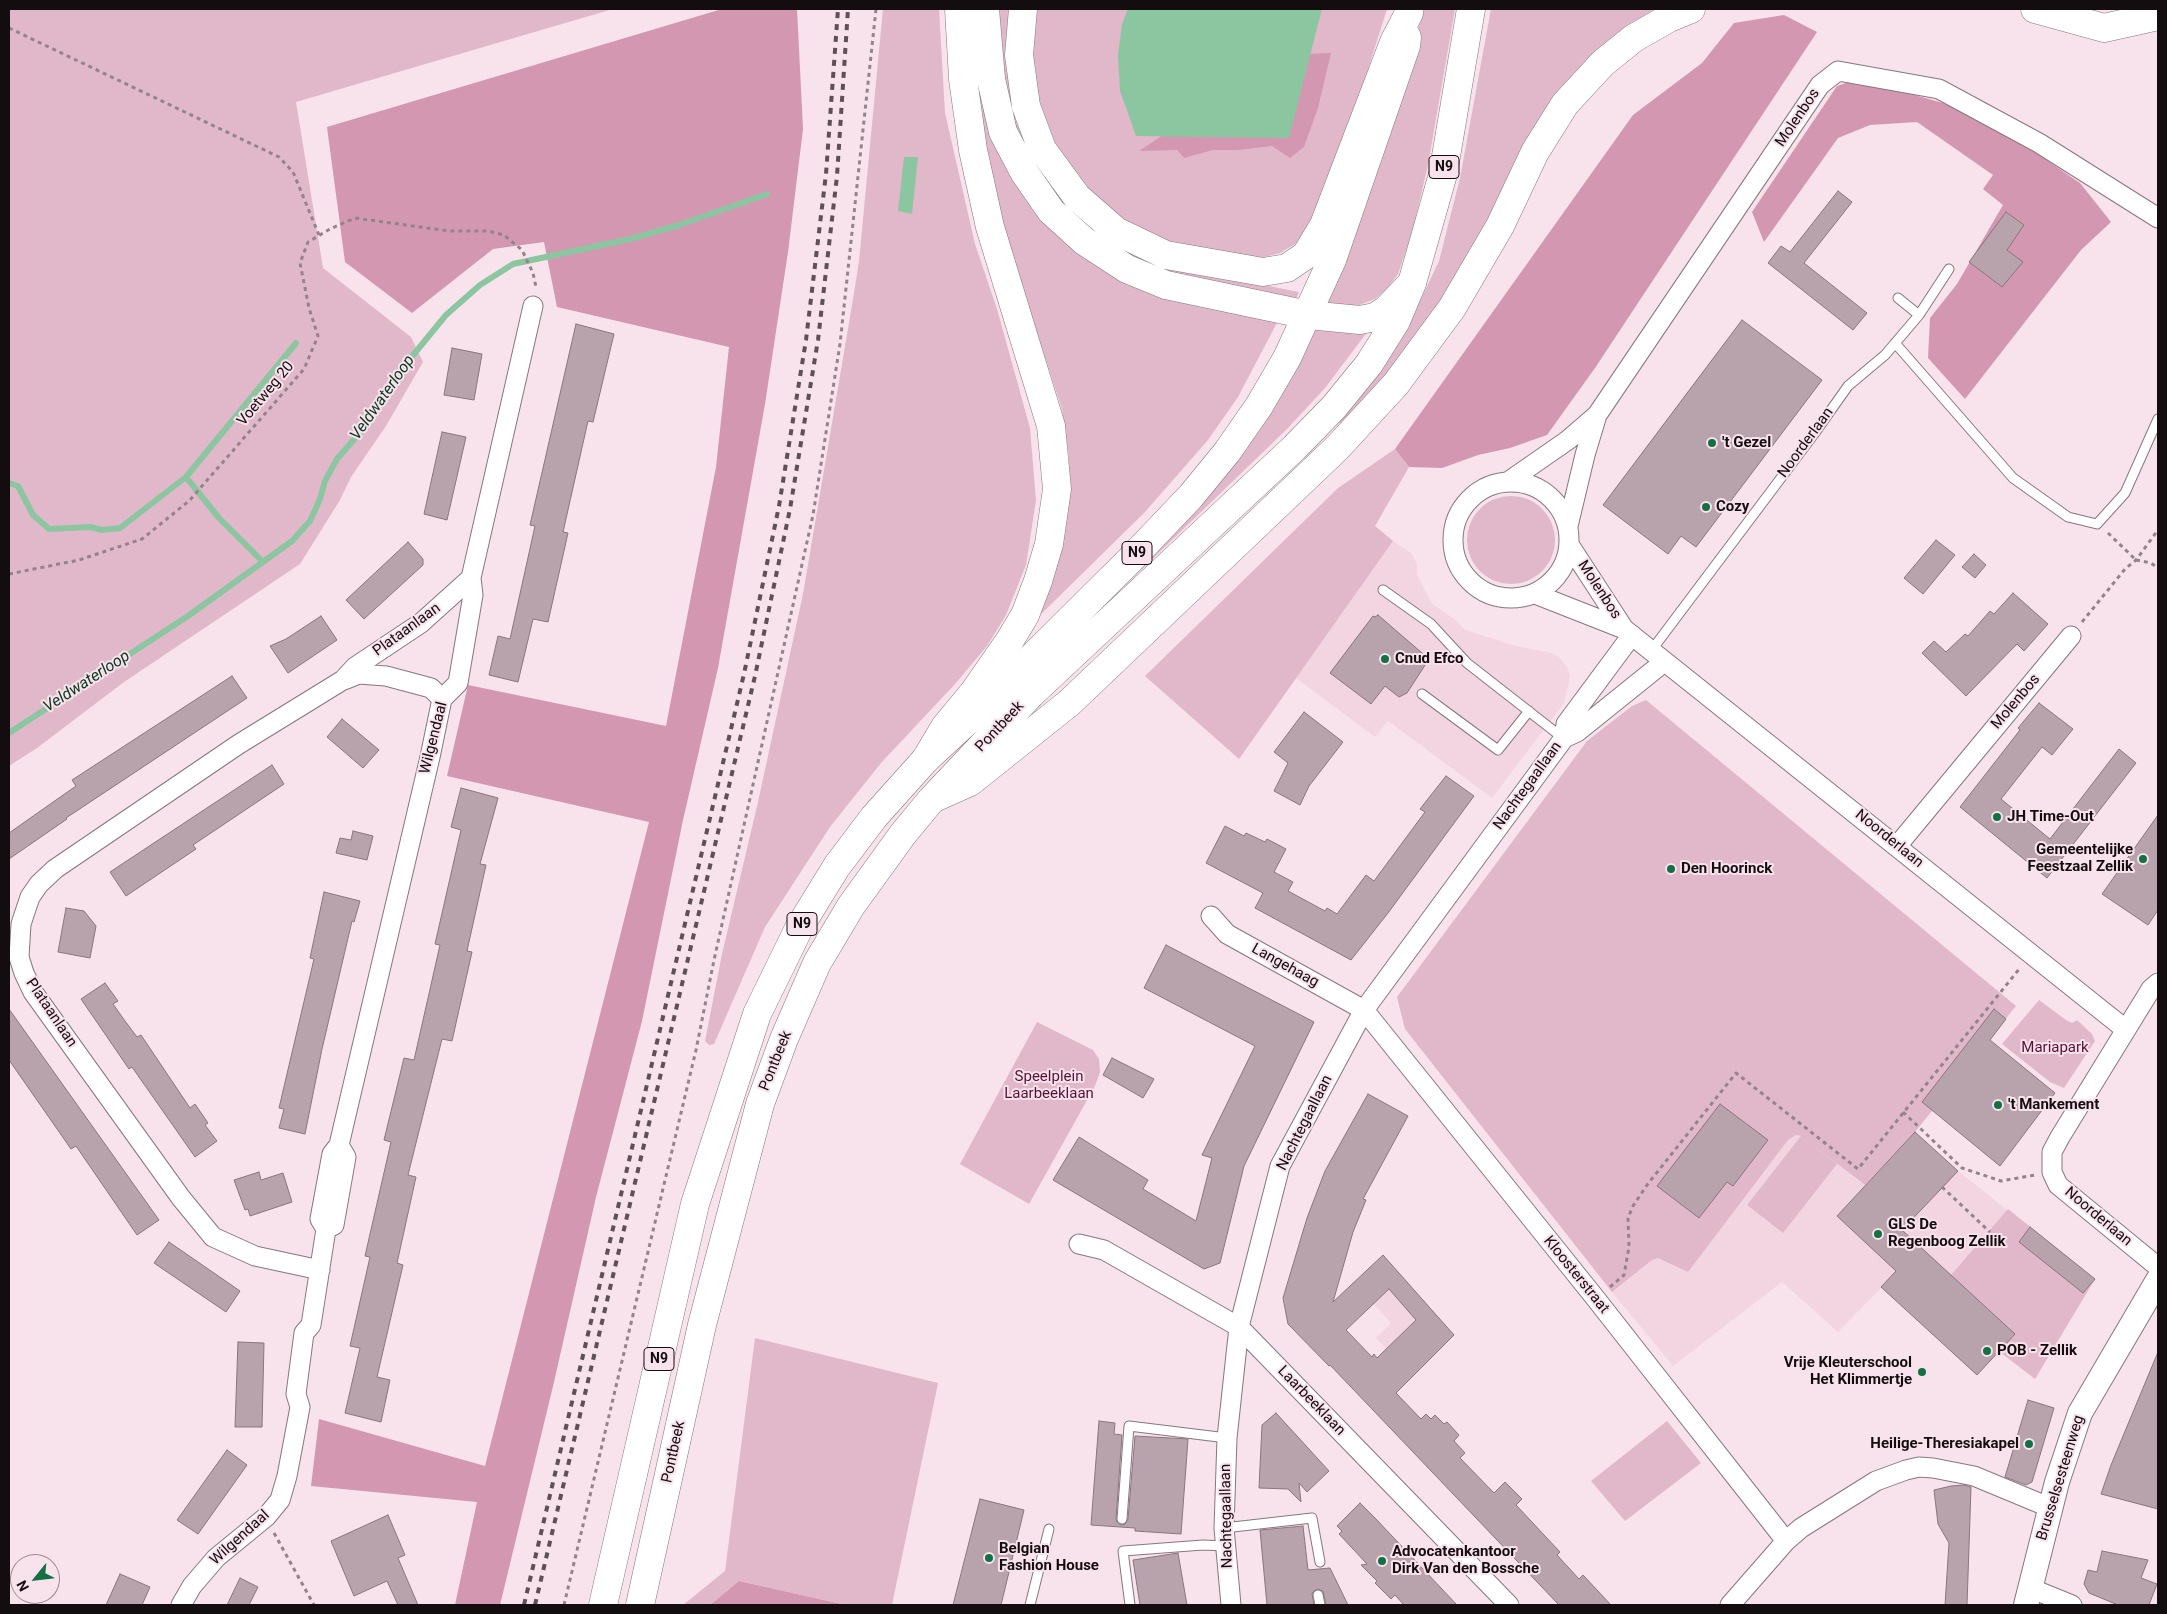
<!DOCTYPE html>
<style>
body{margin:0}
#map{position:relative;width:2167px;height:1614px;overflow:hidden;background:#f8e2eb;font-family:Roboto,sans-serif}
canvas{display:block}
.frame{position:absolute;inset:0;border:10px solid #140d10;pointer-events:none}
.north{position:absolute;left:10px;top:1554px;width:50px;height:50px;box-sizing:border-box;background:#f8e2eb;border:1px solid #9d8d93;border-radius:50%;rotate:241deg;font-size:14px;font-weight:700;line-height:20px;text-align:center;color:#140d10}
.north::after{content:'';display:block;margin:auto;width:18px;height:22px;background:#137045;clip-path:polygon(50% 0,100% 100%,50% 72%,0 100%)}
</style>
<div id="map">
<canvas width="2167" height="1614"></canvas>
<div class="frame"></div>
<div class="north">N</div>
</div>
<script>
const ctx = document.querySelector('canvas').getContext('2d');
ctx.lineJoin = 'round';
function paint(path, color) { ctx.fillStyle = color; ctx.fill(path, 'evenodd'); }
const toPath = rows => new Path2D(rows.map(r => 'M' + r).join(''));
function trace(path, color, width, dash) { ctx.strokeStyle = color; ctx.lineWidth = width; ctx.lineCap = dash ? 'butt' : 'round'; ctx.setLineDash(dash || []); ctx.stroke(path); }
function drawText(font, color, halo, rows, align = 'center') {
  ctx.font = font + ' Roboto,sans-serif'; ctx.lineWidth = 4; ctx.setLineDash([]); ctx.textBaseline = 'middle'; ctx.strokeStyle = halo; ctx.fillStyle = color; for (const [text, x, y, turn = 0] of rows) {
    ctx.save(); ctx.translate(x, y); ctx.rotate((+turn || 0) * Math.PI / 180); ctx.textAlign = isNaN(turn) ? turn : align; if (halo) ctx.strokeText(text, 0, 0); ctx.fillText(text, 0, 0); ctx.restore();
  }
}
paint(toPath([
 [1393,541,1411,553,1417,564,1417,575,1432,604,1456,620,1465,630,1516,646,1552,653,1559,657,1568,669,1570,676,1564,703,1492,798,1388,721,1375,737,1296,678],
 [1915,1132,1958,1171,2095,1279,2035,1379,1999,1352,1977,1375,1881,1288,1838,1332,1782,1282,1673,1366,1612,1292,1652,1260,1659,1258,1666,1261,1788,1140,1796,1135,1803,1136,1865,1185],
 [1383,1255,1454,1335,1413,1377,1376,1338,1391,1323,1374,1304,1362,1315,1348,1300,1358,1291,1352,1284]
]), '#f3d5e2');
paint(toPath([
 [9,9,613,9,296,102,323,268,411,337,423,362,386,426,351,477,340,500,300,564,124,682,37,748,9,766],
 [883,9,939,9,945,113,975,244,997,309,1030,428,1036,500,1026,565,1006,615,987,646,955,684,881,763,830,827,765,927,714,1044,709,1045,705,1041,722,954,758,802,803,594,853,299,859,261],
 [992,9,1014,9,1038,157,1193,271,1299,292,1295,301,1210,285,1121,256,1057,204,1010,126],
 [1035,9,1387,9,1342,152,1302,240,1280,253,1257,259,1171,244,1138,229,1100,202,1070,169,1050,137,1037,98,1032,53],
 [1424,9,1455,9,1428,165,1412,233,1398,274,1387,289,1375,299,1357,306,1341,308,1322,305,1408,64],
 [1491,9,1659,9,1632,25,1481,241,1410,350,1342,425,1335,418,1388,356,1420,301,1439,261,1460,178],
 [981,99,992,135,1061,235,1279,319,1238,397,1208,440,1145,512,1032,623,1070,497,1069,457,1062,409,1010,250,983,153],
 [1314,326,1368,331,1325,388,1287,429,1086,623],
 [1395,449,1409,467,1375,526,1393,541,1239,759,1145,676,1338,488],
 '1467 540a44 44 0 1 1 88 0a44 44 0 1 1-88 0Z',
 [1646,700,2016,1006,1915,1132,1865,1185,1801,1136,1837,1164,1783,1233,1747,1205,1801,1136,1796,1135,1788,1140,1688,1272,1658,1258,1652,1260,1612,1292,1405,1029,1397,997,1587,741,1632,706],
 [2039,1000,2066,1020,2072,1023,2077,1020,2092,1034,2095,1041,2064,1088,2050,1082,2002,1044],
 [1037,1022,1093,1050,1099,1059,1100,1072,1095,1086,1029,1204,960,1164],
 [2008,1209,2095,1279,2035,1379,1999,1351,2015,1334,1951,1275],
 [755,1338,938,1383,892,1605,846,1605,739,1581,710,1605,683,1605,725,1571],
 [1667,1421,1701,1463,1625,1521,1591,1481]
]), '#e1b8ca');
paint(toPath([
 [722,9,797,9,803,129,788,252,765,404,718,668,683,820,642,1021,596,1197,554,1382,500,1605,455,1605,477,1502,311,1486,319,1419,485,1466,649,822,447,776,468,685,666,726,716,467,729,347,557,307,544,242,493,249,412,313,345,262,327,127],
 [1784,15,1817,32,1595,368,1547,435,1510,448,1478,455,1442,468,1409,467,1395,449,1633,115,1702,63,1734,23],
 [1331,53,1318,108,1304,147,1290,158,1272,146,1238,150,1213,150,1184,158,1177,150,1139,151,1169,131,1307,54],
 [1849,82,1897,90,1950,105,2029,148,2080,183,2111,222,2081,250,1965,399,1928,358,1930,318,1957,284,2003,205,1983,189,1993,175,1917,122,1870,125,1838,138,1764,242,1752,212,1837,86],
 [739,1581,846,1605,710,1605]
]), '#d397b2');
paint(toPath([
 [1128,9,1322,9,1289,138,1136,136,1120,91,1118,55,1122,24],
 [904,157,918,157,912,214,898,211]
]), '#8bc6a1');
trace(toPath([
 [186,477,296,343],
 [9,483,18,486,33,515,49,529,90,527,102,530,120,528,186,477,219,518,263,562],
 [9,733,188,616,292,541,310,521,320,499,325,481,337,459,371,420,396,376,446,315,480,285,513,264,630,239,679,225,767,194]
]), '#8bc6a1', 6);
const building = toPath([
 [1838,191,1852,202,1804,263,1867,313,1853,330,1768,263,1781,246,1790,252,1838,191],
 [2006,212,2024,225,2007,250,2023,262,2002,287,1969,262,2006,212],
 [1742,320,1822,380,1696,547,1681,536,1668,554,1603,505,1742,320],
 [576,324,614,334,593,422,588,421,563,532,568,533,548,622,533,619,518,682,489,675,498,636,510,639,535,526,530,525,576,324],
 [452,348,482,354,474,400,444,395,452,348],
 [442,432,466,437,447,520,424,514,442,432],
 [1936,540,1955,555,1923,594,1904,578,1936,540],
 [408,542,423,559,423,565,364,619,346,600,408,542],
 [1974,554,1986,565,1975,578,1962,567,1974,554],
 [2013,593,2048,624,2024,651,2017,644,1966,696,1922,653,1934,641,1946,652,1965,634,1968,636,1990,611,1994,614,2013,593],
 [1378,615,1429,659,1407,693,1399,697,1385,686,1371,704,1330,673,1373,616,1375,617,1378,615],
 [321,616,337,640,288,673,270,646,286,639,321,616],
 [232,676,247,698,66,818,67,819,9,859,9,833,76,786,72,780,232,676],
 [2039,703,2073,729,2052,755,2042,747,2001,799,2050,839,2119,749,2136,763,2047,878,1960,807,2020,730,2018,728,2039,703],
 [1304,712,1343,742,1309,786,1300,805,1274,791,1288,763,1274,752,1304,712],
 [342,719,379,750,363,768,327,737,342,719],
 [272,765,284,784,193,845,196,849,126,896,110,872,272,765],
 [1446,776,1474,796,1388,913,1351,960,1255,908,1263,893,1206,863,1225,826,1244,836,1246,833,1265,842,1267,839,1286,849,1274,872,1293,882,1288,891,1325,911,1327,908,1337,914,1366,875,1374,881,1425,812,1420,809,1446,776],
 [461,788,498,798,480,864,486,865,467,951,472,952,452,1041,442,1039,408,1175,416,1177,397,1263,403,1265,377,1377,390,1380,381,1422,345,1413,360,1348,350,1346,370,1257,365,1256,391,1142,384,1140,404,1058,414,1060,440,945,435,944,461,830,451,827,461,788],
 [2158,815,2158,910,2148,925,2102,894,2158,815],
 [353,831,373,836,367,860,336,853,340,838,351,840,353,831],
 [324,892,360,901,354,922,352,921,322,1049,305,1134,279,1128,284,1109,279,1108,314,959,310,958,324,892],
 [66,908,84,911,96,926,90,958,58,952,66,908],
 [1166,945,1314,1022,1244,1166,1220,1263,1204,1269,1053,1180,1079,1137,1148,1180,1143,1189,1196,1221,1212,1158,1202,1155,1255,1046,1144,988,1166,945],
 [105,983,118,1001,113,1004,125,1021,137,1037,141,1035,190,1108,195,1104,208,1123,205,1125,217,1141,195,1157,132,1067,129,1069,81,999,105,983],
 [9,1009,159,1220,137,1235,76,1146,71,1149,9,1060,9,1009],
 [1994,1009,2006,1019,1990,1040,2055,1093,2000,1166,1922,1102,1994,1009],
 [1112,1058,1154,1079,1143,1098,1103,1075,1112,1058],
 [1368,1094,1408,1116,1363,1199,1366,1200,1353,1232,1333,1302,1383,1255,1454,1335,1396,1393,1421,1419,1426,1414,1431,1419,1435,1415,1444,1424,1447,1422,1459,1435,1454,1441,1465,1453,1460,1458,1494,1493,1505,1482,1522,1499,1516,1505,1560,1552,1557,1555,1579,1579,1583,1575,1611,1605,1559,1605,1330,1365,1329,1366,1288,1324,1283,1298,1307,1218,1325,1171,1368,1094],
 [1389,1289,1416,1320,1377,1358,1374,1354,1372,1357,1346,1330,1389,1289],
 [1720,1104,1768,1140,1733,1186,1727,1182,1699,1218,1657,1186,1720,1104],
 [1915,1132,1958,1171,1902,1230,2015,1334,1977,1375,1881,1287,1896,1271,1837,1216,1915,1132],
 [259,1172,261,1180,283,1173,292,1202,250,1216,248,1209,245,1210,234,1180,259,1172],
 [2030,1227,2095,1279,2083,1293,2019,1242,2030,1227],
 [169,1242,240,1291,226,1312,154,1263,169,1242],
 [238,1342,264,1343,262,1427,235,1427,238,1342],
 [2158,1352,2158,1509,2101,1494,2111,1465,2158,1352],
 [2028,1400,2054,1408,2032,1482,2026,1485,2005,1477,2028,1400],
 [1276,1413,1329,1471,1307,1492,1299,1483,1301,1502,1288,1489,1259,1488,1262,1425,1276,1413],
 [1099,1421,1115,1423,1114,1434,1122,1435,1116,1519,1117,1522,1121,1525,1125,1524,1128,1519,1135,1436,1188,1439,1181,1534,1135,1531,1135,1528,1091,1525,1099,1421],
 [227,1450,247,1465,198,1534,177,1520,227,1450],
 [1964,1485,1971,1487,1967,1605,1945,1605,1949,1543,1938,1524,1934,1490,1951,1486,1964,1485],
 [980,1499,1024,1510,1001,1605,953,1605,980,1499],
 [1360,1503,1376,1519,1457,1605,1404,1605,1395,1595,1391,1599,1375,1583,1377,1581,1361,1565,1367,1564,1339,1534,1342,1531,1337,1526,1360,1503],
 [388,1515,405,1555,398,1558,418,1605,398,1605,387,1581,354,1596,331,1541,388,1515],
 [1303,1526,1308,1570,1330,1568,1348,1605,1326,1605,1323,1591,1317,1589,1312,1593,1314,1605,1267,1605,1260,1530,1303,1526],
 [2102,1551,2148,1560,2141,1578,2157,1584,2149,1605,2118,1605,2089,1593,2084,1584,2088,1570,2097,1572,2102,1551],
 [1178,1553,1187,1605,1140,1605,1133,1560,1178,1553],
 [120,1574,150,1587,142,1605,106,1605,120,1574],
 [240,1578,258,1587,249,1605,227,1605,240,1578]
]);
paint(building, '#b8a3ac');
trace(building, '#89757e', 1);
const service = toPath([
 [1919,315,1949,269],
 [1895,343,2013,478,2068,517,2097,524,2125,493,2158,419],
 [1383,590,1431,624,1467,663,1563,738],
 [1651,651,1814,434,1848,386,1885,355,1919,315,1898,298],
 [1422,694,1498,750,1529,711],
 [1122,1519,1129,1426,1227,1438],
 [1224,1528,1312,1518,1320,1562],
 [1318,1595,1320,1605],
 [1030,1605,1049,1529],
 [1130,1605,1123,1551,1203,1545,1225,1546]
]);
const minor = toPath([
 [1509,481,1568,440,1597,415],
 '1453 540a58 58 0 1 1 116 0a58 58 0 1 1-116 0Z',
 [1568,526,1585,455,1597,415,1820,85,1838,71,1939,89,2039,143,2158,218],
 [1570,546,1624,629,2125,1029],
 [1535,594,1624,629],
 [1632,635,1566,724,1564,738,1577,732,1664,662],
 [344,680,359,674,386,676,431,688,442,699],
 [1897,846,2071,636],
 [1211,916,1227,934,1364,1010,1596,1299,1786,1541],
 [2158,983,2151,989,2060,1137,2052,1152,2052,1172,2058,1185,2158,1267],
 [326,1229,334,1225,346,1157,339,1145],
 [1079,1244,1104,1250,1239,1327,1509,1605],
 [320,1270,255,1256,213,1237,181,1198,33,992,24,973,19,957,21,924,30,897,39,884,55,869,239,744,343,680,355,667,421,623,471,578],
 [2030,1588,2072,1605],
 [181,1605,192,1586,216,1558,266,1517,280,1500,287,1476,300,1407,296,1394,304,1333,311,1325,326,1229,320,1219,332,1154,339,1145,430,757,442,699,458,683,473,595,471,578,533,306],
 [1231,1605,1224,1528,1227,1438,1239,1327,1280,1166,1364,1010,1564,738],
 [1730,1605,1786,1541,1801,1528,1876,1481,1906,1470,1919,1467,1933,1468,1974,1476,2051,1508]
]);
const tertiary = toPath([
 [2026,1605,2057,1482,2080,1413,2158,1280]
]);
const trunk = toPath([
 [603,1605,695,1204,757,1014,800,926,837,866,874,817,926,759,979,710,1130,560,1191,496,1227,452,1259,406,1287,358,1332,260,1406,46,1407,37],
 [640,1605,702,1325,760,1104,784,1039,817,963,851,906,903,834,932,799,1031,694,1294,448,1334,407,1369,364,1396,321,1412,283,1443,174,1471,9]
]);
const motorway = toPath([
 [985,9,991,79,1003,132,1024,172,1051,211,1084,241,1127,269,1166,285,1308,315,1360,320,1375,317,1386,310,1412,283],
 [1023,9,1019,55,1026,106,1042,149,1077,197,1116,231,1166,255,1263,272,1287,268,1306,255,1324,225,1394,42,1409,13],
 [2035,9,2104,28,2158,16],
 [926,759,945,727,974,692,1010,640,1025,615,1038,581,1049,544,1057,489,1051,426,990,227,973,150,963,79,959,9],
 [932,799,970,782,1069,703,1337,448,1396,384,1452,308,1500,226,1535,152,1565,104,1603,63,1634,38,1669,18,1691,9]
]);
trace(service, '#89767e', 11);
trace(minor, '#89767e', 21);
trace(tertiary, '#89767e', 26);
trace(trunk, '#89767e', 29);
trace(motorway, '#89767e', 29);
trace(toPath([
 [9,28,279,157,293,172,319,235],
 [2108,533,2136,560],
 [2136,560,2151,563,2158,568],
 [9,574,79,560,142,539,189,501,304,369,318,336,309,308,300,263,308,242,330,229,355,218,449,231,488,231,504,235,522,250,533,273,536,287],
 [2082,622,2125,569,2136,560,2158,530],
 [1903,1112,1962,1168,2001,1181,2035,1175],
 [1942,1187,1990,1232],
 [1610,1287,1624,1275,1629,1247,1628,1218,1633,1206,1647,1185,1736,1073,1858,1169,2020,968],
 [274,1533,314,1605],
 [564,1605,696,1050,714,960,813,515,840,344,876,9]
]), '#93838a', 3, [4, 4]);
trace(service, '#fff', 9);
trace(minor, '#fff', 19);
trace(tertiary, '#fff', 24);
trace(trunk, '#fff', 28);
trace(motorway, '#fff', 28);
trace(toPath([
 [524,1605,744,674,779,506,806,340,826,174,838,9],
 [535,1605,755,676,790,509,818,340,837,176,848,9]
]), '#5d5156', 4, [6, 6]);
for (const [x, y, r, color] of [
 [1712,443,5,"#137045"],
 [1706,507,5,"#137045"],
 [1385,659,5,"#137045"],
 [1997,817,5,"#137045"],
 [2143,859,5,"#137045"],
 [1671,869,5,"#137045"],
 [1998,1105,5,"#137045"],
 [1878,1234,5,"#137045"],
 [1987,1351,5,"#137045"],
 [1922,1372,5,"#137045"],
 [2029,1444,5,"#137045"],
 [989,1558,5,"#137045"],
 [1382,1561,5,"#137045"]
]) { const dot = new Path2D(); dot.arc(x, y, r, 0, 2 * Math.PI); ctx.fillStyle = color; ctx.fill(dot); trace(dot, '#f8e2eb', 2); }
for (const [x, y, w] of [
 [1444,167,30],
 [1137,553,30],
 [802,924,30],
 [659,1359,30]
]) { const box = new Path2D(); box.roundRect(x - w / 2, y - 11.5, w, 23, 4); ctx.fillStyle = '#f8e2eb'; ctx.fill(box); trace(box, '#140d10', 1); }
drawText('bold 14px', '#140d10', null, [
 ["N9",1444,167],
 ["N9",1137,553],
 ["N9",802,924],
 ["N9",659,1359]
]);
drawText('15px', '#140d10', '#f8e2eb', [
 ["Molenbos",1798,118,-56],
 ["Voetweg 20",266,394,-50],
 ["Noorderlaan",1806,443,-54],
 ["Molenbos",1599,590,57],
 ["Plataanlaan",407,630,-36],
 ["Molenbos",2016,702,-50],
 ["Pontbeek",1000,727,-47],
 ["Wilgendaal",434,738,-76],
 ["Nachtegaallaan",1528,786,-54],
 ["Noorderlaan",1889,839,39],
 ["Langehaag",1285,966,29],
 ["Plataanlaan",51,1013,56],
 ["Pontbeek",776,1061,-68],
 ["Nachtegaallaan",1305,1123,-63],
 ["Noorderlaan",2098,1217,40],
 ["Kloosterstraat",1576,1275,51],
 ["Laarbeeklaan",1311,1401,46],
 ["Pontbeek",674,1452,-78],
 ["Brusselsesteenweg",2061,1478,-73],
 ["Nachtegaallaan",1227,1516,-91],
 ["Wilgendaal",240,1538,-42]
]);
drawText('bold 15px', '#140d10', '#f8e2eb', [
 ["'t Gezel",1722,443],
 ["Cozy",1716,507],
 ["Cnud Efco",1395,659],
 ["JH Time-Out",2007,817],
 ["Gemeentelijke",2133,850,"right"],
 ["Feestzaal Zellik",2133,867,"right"],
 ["Den Hoorinck",1681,869],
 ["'t Mankement",2008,1105],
 ["GLS De",1888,1225],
 ["Regenboog Zellik",1888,1242],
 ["POB - Zellik",1997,1351],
 ["Vrije Kleuterschool",1912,1363,"right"],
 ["Het Klimmertje",1912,1380,"right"],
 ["Heilige-Theresiakapel",2019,1444,"right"],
 ["Belgian",999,1549],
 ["Fashion House",999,1566],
 ["Advocatenkantoor",1392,1552],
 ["Dirk Van den Bossche",1392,1569]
], 'left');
drawText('15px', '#571139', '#f8e2eb', [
 ["Mariapark",2055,1048],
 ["Speelplein",1049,1077],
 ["Laarbeeklaan",1049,1094]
]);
drawText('italic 16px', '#073821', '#f8e2eb', [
 ["Veldwaterloop",383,398,-55],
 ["Veldwaterloop",87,682,-33]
]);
</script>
